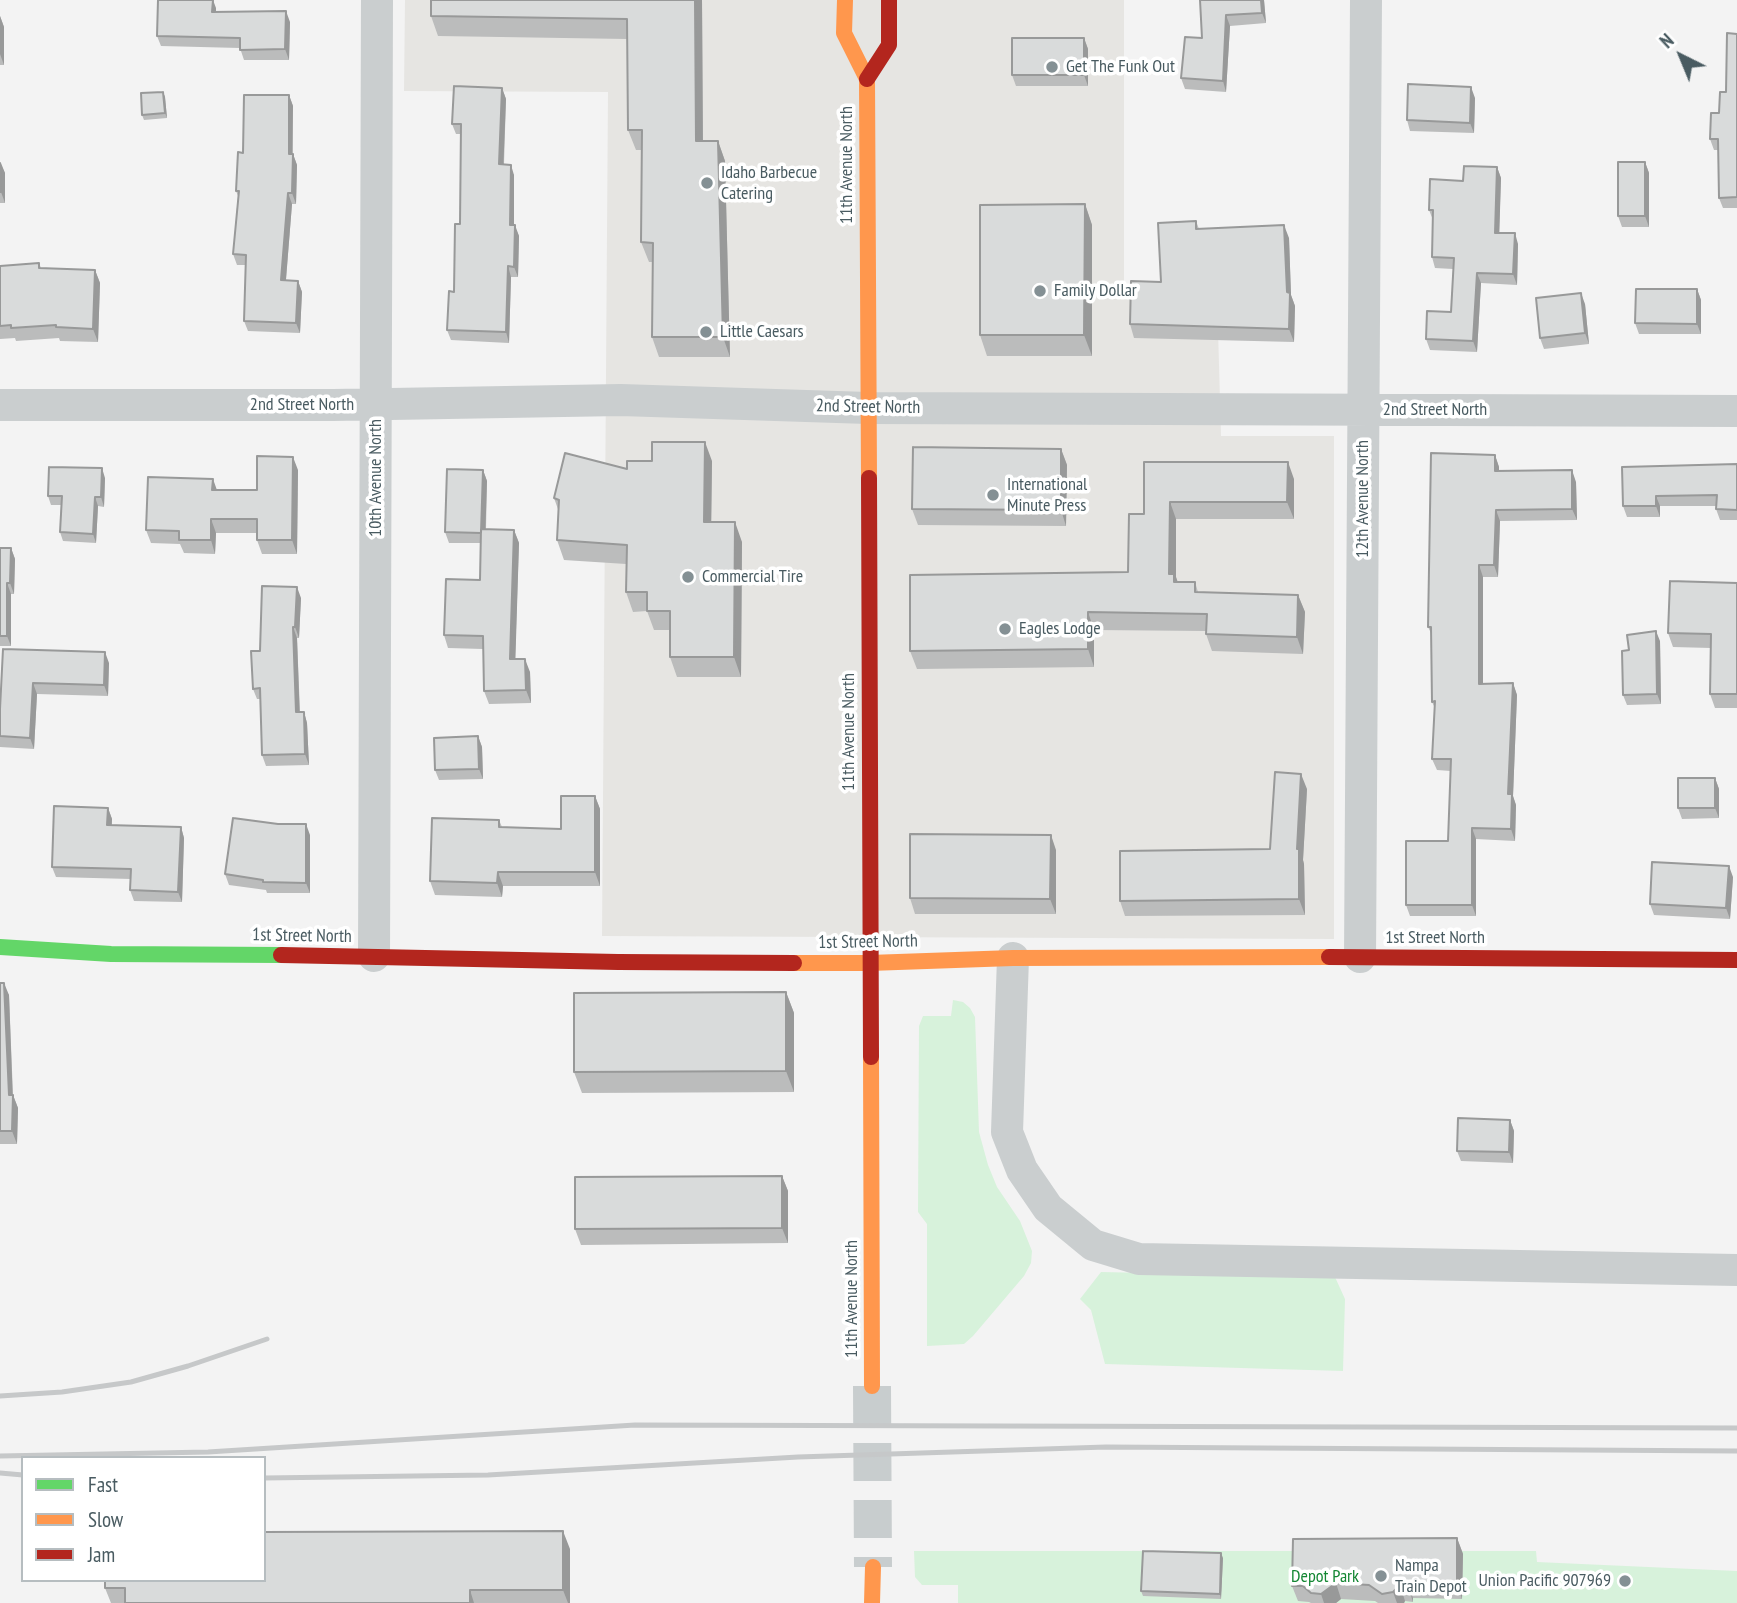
<!DOCTYPE html>
<style>
body{margin:0}
#map{position:relative;width:1737px;height:1603px;overflow:hidden;background:#f3f3f3;font-family:"PT Sans Narrow",sans-serif}
canvas{display:block}
.legend{position:absolute;left:21px;top:1456px;width:245px;height:126px;box-sizing:border-box;background:#fff;border:2px solid #b6bdc0;margin:0;padding:9px 12px;list-style:none;font-size:21px;color:#495b61}
.legend li{display:flex;align-items:center;gap:14px;height:35px}
.legend b{width:35px;border:2px solid #b6bdc0}
.north{position:absolute;left:1646px;top:21px;width:70px;height:70px;-webkit-text-stroke:5px #fff;paint-order:stroke;rotate:317deg;font-size:19px;font-weight:700;line-height:28px;text-align:center;color:#495b61}
.north::after{content:'';display:block;margin:auto;width:24px;height:32px;background:#495b61;clip-path:polygon(50% 0,100% 100%,50% 72%,0 100%)}
</style>
<div id="map">
<canvas width="1737" height="1603"></canvas>
<ul class="legend">
<li><b style="height:9px;background:#63d668"></b>Fast</li>
<li><b style="height:9px;background:#ff974d"></b>Slow</li>
<li><b style="height:9px;background:#b3261e"></b>Jam</li>
</ul>
<div class="north">N</div>
</div>
<script>
const ctx = document.querySelector('canvas').getContext('2d');
ctx.lineJoin = 'round';
function paint(path, color) { ctx.fillStyle = color; ctx.fill(path, 'evenodd'); }
const toPath = rows => new Path2D(rows.map(r => 'M' + r).join(''));
function trace(path, color, width, dash) { ctx.strokeStyle = color; ctx.lineWidth = width; ctx.lineCap = dash ? 'butt' : 'round'; ctx.setLineDash(dash || []); ctx.stroke(path); }
function drawText(font, color, halo, rows, align = 'center') {
  ctx.font = font + ' "PT Sans Narrow",sans-serif'; ctx.lineWidth = 7; ctx.setLineDash([]); ctx.textBaseline = 'middle'; ctx.strokeStyle = halo; ctx.fillStyle = color; for (const [text, x, y, turn = 0] of rows) {
    ctx.save(); ctx.translate(x, y); ctx.rotate((+turn || 0) * Math.PI / 180); ctx.textAlign = isNaN(turn) ? turn : align; if (halo) ctx.strokeText(text, 0, 0); ctx.fillText(text, 0, 0); ctx.restore();
  }
}
paint(toPath([
 [405,0,1124,0,1124,294,1217,294,1221,436,1334,436,1334,939,602,936,608,92,404,91]
]), '#e6e5e2');
paint(toPath([
 [953,1000,963,1002,970,1008,975,1017,979,1132,988,1165,997,1187,1020,1221,1032,1251,1031,1263,1024,1276,973,1336,964,1344,927,1346,927,1224,918,1212,919,1026,923,1016,951,1016],
 [1101,1272,1335,1277,1345,1299,1343,1371,1105,1364,1091,1310,1080,1299],
 [914,1551,1536,1551,1537,1562,1737,1571,1737,1603,958,1603,958,1585,922,1585,915,1577]
]), '#d7f2db');
trace(toPath([
 [872,1386,873,1567]
]), '#c8cdce', 38, [38, 19]);
trace(toPath([
 [0,405,333,405,621,400,868,408,1737,411],
 [374,956,377,0],
 [1360,957,1366,0],
 [1013,958,1007,1132,1022,1170,1048,1208,1093,1245,1139,1259,1737,1270]
]), '#cacecf', 32);
trace(toPath([
 [0,947,111,954,281,955]
]), '#63d668', 16);
trace(toPath([
 [845,0,844,33,867,79,869,478],
 [794,963,869,963,1013,958,1329,957],
 [871,1057,872,1386],
 [872,1603,873,1567]
]), '#ff974d', 16);
trace(toPath([
 [867,79,889,45,889,0],
 [869,478,871,1057],
 [281,955,618,962,794,963],
 [1329,957,1737,960]
]), '#b3261e', 16);
trace(toPath([
 [0,1396,62,1392,131,1382,188,1366,267,1339],
 [0,1456,208,1452,635,1425,1737,1428],
 [0,1473,23,1475],
 [264,1478,488,1475,798,1457,1106,1447,1737,1451]
]), '#c6c8c9', 5);
paint(toPath([
 [431,0,702,0,703,141,718,141,725,161,730,357,659,357,652,337,653,262,649,262,641,242,642,150,636,150,628,130,627,39,438,36,431,16],
 [1200,0,1264,0,1266,23,1230,26,1226,92,1185,89,1181,78,1202,38],
 [216,8,216,12,290,22,289,60,244,60,240,48,161,46,157,36],
 [0,16,4,27,4,65,0,65],
 [1737,34,1737,208,1723,208,1719,198,1718,150,1714,150,1710,139,1726,92],
 [1084,38,1088,49,1088,86,1016,86,1012,75],
 [502,88,506,99,504,164,514,175,514,225,519,236,518,277,511,277,509,343,451,340,447,330,454,292,460,224,461,134,456,134,452,124],
 [163,92,165,97,167,118,144,120,142,115],
 [289,95,293,106,293,154,297,165,296,204,292,204,286,280,298,281,302,292,300,333,248,331,244,321,246,265,237,265,233,254,238,196,236,191,243,153],
 [1475,98,1474,133,1410,131,1407,120],
 [1645,162,1649,173,1649,227,1622,227,1618,216],
 [0,163,5,173,5,203,0,203],
 [1497,167,1501,178,1499,233,1518,244,1517,285,1481,283,1477,352,1430,350,1426,339,1451,312,1453,269,1435,268,1432,257,1433,220,1429,210,1463,181],
 [1085,204,1092,225,1092,356,987,356,980,335],
 [1196,221,1199,229,1289,238,1291,295,1295,306,1294,342,1134,338,1130,324,1161,282],
 [39,263,41,268,95,270,100,283,98,342,60,341,59,338,16,341,15,338,0,339,0,266],
 [1697,289,1701,300,1701,334,1639,334,1635,323],
 [1585,304,1589,344,1544,349,1540,338],
 [1061,449,1067,465,1066,526,918,525,912,509],
 [1495,455,1499,467,1499,471,1576,482,1577,520,1500,521,1498,577,1483,577,1483,684,1513,683,1517,695,1513,796,1516,805,1515,841,1476,839,1476,916,1410,916,1406,905,1448,841,1451,771,1437,770,1432,759,1435,708,1432,702,1431,633,1428,627],
 [712,461,711,522,742,542,741,677,677,677,670,657,670,630,654,630,647,611,633,612,626,592,626,564,564,560,557,540,559,512,554,498],
 [1144,462,1294,479,1294,519,1176,519,1176,577,1177,582,1195,582,1198,592,1298,595,1305,612,1303,654,1212,651,1206,634,1206,631,1094,630,1094,667,917,669,910,651,1128,572,1144,514],
 [1737,464,1737,520,1720,520,1716,509,1716,506,1660,506,1660,517,1627,517,1623,506],
 [298,470,297,554,262,554,257,540,257,533,216,533,215,554,184,553,180,544,151,543,146,530,217,490,257,490],
 [483,470,487,481,486,529,514,530,519,543,515,659,530,672,531,703,489,704,484,691,483,649,448,648,444,635,480,580,480,543,449,543,445,532],
 [105,478,104,507,98,506,96,543,63,541,60,532,61,505,51,505,48,496],
 [0,548,11,548,15,559,14,594,11,594,11,646,0,646],
 [1737,583,1737,708,1715,708,1710,694,1711,648,1673,647,1668,633],
 [301,598,299,638,297,638,300,712,304,712,307,723,309,765,266,766,262,755,260,699,257,699,253,689,260,651],
 [1660,641,1661,704,1627,705,1623,695],
 [3,649,109,663,108,696,37,694,34,749,0,747,0,709],
 [478,736,482,747,483,779,439,780,435,770],
 [1715,778,1719,789,1719,818,1682,819,1678,808],
 [1307,789,1303,860,1304,864,1305,915,1125,916,1120,901,1270,849],
 [595,796,600,809,600,886,503,886,502,897,435,895,430,881,499,820,502,827,561,829],
 [108,808,112,819,112,825,181,827,184,838,182,902,134,901,130,890,131,879,56,877,52,867],
 [310,835,310,893,267,893,266,890,229,885,225,874],
 [1056,850,1056,914,915,914,910,898],
 [1733,877,1730,919,1654,915,1650,904],
 [0,983,9,995,13,1095,18,1108,17,1144,0,1144],
 [786,992,794,1013,794,1092,582,1093,574,1072],
 [1510,1120,1514,1131,1513,1163,1461,1161,1457,1151],
 [782,1176,788,1191,788,1243,581,1245,575,1229],
 [1457,1538,1463,1554,1462,1599,1413,1598,1413,1602,1405,1601,1404,1603,1378,1603,1375,1601,1341,1599,1336,1603,1311,1603,1309,1602,1298,1601,1292,1586],
 [570,1549,570,1603,111,1603,105,1588],
 [1223,1558,1221,1599,1143,1596,1141,1591]
]), '#bbbcbc');
paint(toPath([
 [213,0,216,8,216,22,212,12],
 [695,0,702,0,703,161,696,141],
 [1261,0,1264,0,1266,23,1262,13],
 [286,11,290,22,289,60,285,49],
 [1226,15,1230,26,1226,92,1223,81],
 [0,16,4,27,4,65,0,54],
 [1084,38,1088,49,1088,86,1084,75],
 [1471,87,1475,98,1474,133,1470,123],
 [502,88,506,99,503,175,499,164],
 [163,92,165,97,167,118,165,113],
 [289,95,293,106,292,165,289,154],
 [718,141,725,161,730,357,723,337],
 [293,154,297,165,296,204,292,193],
 [1645,162,1649,173,1649,227,1645,216],
 [1,163,5,173,5,203,1,192],
 [511,165,514,175,514,236,510,225],
 [1497,167,1501,178,1499,243,1495,233],
 [288,193,292,204,285,291,281,280],
 [1085,204,1092,225,1092,356,1084,335],
 [515,225,519,236,518,277,514,267],
 [1284,225,1289,238,1291,295,1295,306,1294,342,1289,329],
 [1515,233,1518,244,1517,285,1513,274],
 [508,266,511,277,509,343,506,332],
 [95,270,100,283,98,342,93,329],
 [1477,273,1481,283,1477,352,1473,341],
 [298,281,302,292,300,333,296,323],
 [1697,289,1701,300,1701,334,1697,324],
 [1581,293,1585,304,1589,344,1585,333],
 [705,442,712,461,711,542,704,522],
 [1061,449,1067,465,1066,526,1061,510],
 [1495,455,1499,467,1499,483,1495,471],
 [293,457,298,470,297,554,292,540],
 [1288,462,1294,479,1294,519,1287,502],
 [102,468,105,478,104,507,101,497],
 [483,470,487,481,485,543,481,533],
 [1572,470,1576,482,1577,520,1572,509],
 [213,479,218,493,212,490],
 [1656,496,1660,506,1660,517,1656,506],
 [95,497,98,506,96,543,93,534],
 [1170,502,1176,519,1176,577,1181,591,1169,574],
 [1496,510,1500,521,1498,577,1494,565],
 [211,519,216,533,215,554,211,540],
 [735,522,742,542,741,677,734,657],
 [514,530,519,543,515,672,510,659],
 [11,548,15,559,14,594,10,583],
 [1479,565,1483,577,1483,696,1479,684],
 [7,583,11,594,11,646,7,636],
 [297,587,301,598,299,638,295,627],
 [1298,595,1305,612,1303,654,1297,637],
 [1088,612,1094,630,1094,667,1088,649],
 [293,627,297,638,300,723,296,712],
 [1656,631,1660,641,1661,704,1657,694],
 [105,652,109,663,108,696,104,685],
 [525,659,530,672,531,703,526,690],
 [33,683,37,694,34,749,30,738],
 [1513,683,1517,695,1513,796,1516,805,1515,841,1511,829,1508,794],
 [304,712,307,723,309,765,305,754],
 [478,736,482,747,483,779,479,769],
 [1301,774,1307,789,1303,860,1304,864,1305,915,1299,899,1297,849],
 [1715,778,1719,789,1719,818,1715,808],
 [595,796,600,809,600,886,595,872],
 [108,808,112,819,111,835,107,825],
 [306,824,310,835,310,893,306,883],
 [181,827,184,838,182,902,178,892],
 [1472,828,1476,839,1476,916,1472,905],
 [1051,835,1056,850,1056,914,1050,899],
 [1729,866,1733,877,1730,919,1726,908],
 [498,872,503,886,502,897,497,883],
 [4,983,9,995,13,1105,13,1095,18,1108,17,1144,12,1131,9,1095],
 [786,992,794,1013,794,1092,786,1071],
 [1510,1120,1514,1131,1513,1163,1509,1152],
 [782,1176,788,1191,788,1243,782,1228],
 [563,1531,570,1549,570,1603,568,1603,563,1590],
 [1457,1538,1463,1554,1462,1599,1457,1583],
 [1221,1553,1223,1558,1221,1599,1220,1594],
 [1407,1582,1413,1598,1413,1602,1408,1586],
 [1336,1583,1341,1599,1336,1603,1324,1603,1321,1594],
 [1400,1585,1405,1601,1404,1603,1397,1603,1393,1592],
 [470,1590,474,1603,470,1603]
]), '#989999');
const building = toPath([
 [158,0,213,0,212,12,286,11,285,49,240,50,240,38,157,36,158,0],
 [431,0,695,0,696,141,718,141,723,337,652,337,653,243,641,242,642,130,628,130,627,19,431,16,431,0],
 [1200,0,1261,0,1262,13,1226,15,1223,81,1181,78,1185,37,1202,38,1200,0],
 [1727,33,1737,34,1737,197,1719,198,1718,139,1710,139,1711,113,1719,113,1720,92,1726,92,1727,33],
 [1012,38,1084,38,1084,75,1012,75,1012,38],
 [1408,84,1471,87,1470,123,1407,120,1408,84],
 [454,86,502,88,499,164,511,165,510,225,515,225,514,267,508,266,506,332,447,330,449,291,454,292,455,224,460,224,461,124,452,124,454,86],
 [163,92,165,113,142,115,141,93,163,92],
 [244,95,289,95,289,154,293,154,292,193,288,193,281,280,298,281,296,323,244,321,246,255,233,254,239,191,236,191,238,152,243,153,244,95],
 [1618,162,1645,162,1645,216,1618,216,1618,162],
 [0,163,1,192,0,192,0,163],
 [1464,166,1497,167,1495,233,1515,233,1513,274,1477,273,1473,341,1426,339,1427,311,1451,312,1454,258,1432,257,1433,210,1429,210,1430,179,1463,181,1464,166],
 [1085,204,1084,335,980,335,980,205,1085,204],
 [1196,221,1196,229,1284,225,1287,292,1290,293,1289,329,1130,324,1131,281,1161,282,1158,223,1196,221],
 [39,263,39,268,95,270,93,329,56,327,56,325,11,328,11,325,0,326,0,266,39,263],
 [1636,289,1697,289,1697,324,1635,323,1636,289],
 [1581,293,1585,333,1540,338,1536,298,1581,293],
 [652,442,705,442,704,522,735,522,734,657,670,657,670,611,647,611,647,592,626,592,627,545,557,540,559,500,554,498,565,453,627,469,627,461,652,461,652,442],
 [913,447,1061,449,1061,510,912,509,913,447],
 [1431,453,1495,455,1495,471,1572,470,1572,509,1496,510,1494,565,1479,565,1479,684,1513,683,1508,794,1512,794,1511,829,1472,828,1472,905,1406,905,1406,841,1448,841,1451,759,1432,759,1435,701,1432,702,1431,627,1428,627,1431,453],
 [257,456,293,457,292,540,257,540,257,519,211,519,211,540,179,540,179,531,146,530,148,477,213,479,212,490,257,490,257,456],
 [1144,462,1288,462,1287,502,1170,502,1169,574,1174,574,1174,582,1195,582,1195,592,1298,595,1297,637,1206,634,1207,614,1088,612,1088,649,910,651,910,575,1128,572,1129,514,1144,514,1144,462],
 [1737,464,1737,510,1716,509,1717,495,1656,496,1656,506,1623,506,1622,467,1737,464],
 [49,467,102,468,101,497,95,497,93,534,60,532,62,496,48,496,49,467],
 [447,469,483,470,481,533,445,532,447,469],
 [481,529,514,530,510,659,525,659,526,690,484,691,483,636,444,635,446,579,480,580,481,529],
 [0,548,11,548,10,583,7,583,7,636,0,636,0,548],
 [1670,581,1737,583,1737,694,1710,694,1711,634,1668,633,1670,581],
 [262,586,297,587,295,627,293,627,296,712,304,712,305,754,262,755,260,688,253,689,251,651,260,651,262,586],
 [1656,631,1657,694,1623,695,1622,651,1629,650,1627,635,1656,631],
 [3,649,105,652,104,685,33,683,30,738,0,736,0,709,3,649],
 [478,736,479,769,435,770,434,738,478,736],
 [1275,772,1301,774,1297,849,1299,849,1299,899,1120,901,1120,851,1270,849,1275,772],
 [1678,778,1715,778,1715,808,1678,808,1678,778],
 [561,796,595,796,595,872,498,872,497,883,430,881,432,818,499,820,499,827,561,829,561,796],
 [54,806,108,808,107,825,181,827,178,892,130,890,131,869,52,867,54,806],
 [233,818,278,824,306,824,306,883,263,882,263,880,225,874,233,818],
 [910,834,1051,835,1050,899,910,898,910,834],
 [1652,862,1729,866,1726,908,1650,904,1652,862],
 [0,983,4,983,9,1095,13,1095,12,1131,0,1131,0,983],
 [786,992,786,1071,574,1072,574,993,786,992],
 [1458,1118,1510,1120,1509,1152,1457,1151,1458,1118],
 [782,1176,782,1228,575,1229,575,1177,782,1176],
 [563,1531,563,1590,470,1590,470,1603,125,1603,125,1588,105,1588,105,1580,264,1580,264,1532,563,1531],
 [1457,1538,1457,1583,1407,1582,1408,1586,1400,1585,1393,1592,1382,1594,1369,1585,1336,1583,1321,1594,1311,1593,1303,1586,1292,1586,1293,1539,1457,1538],
 [1143,1551,1221,1553,1220,1594,1141,1591,1143,1551]
]);
paint(building, '#d9dbdb');
trace(building, '#989999', 2);
for (const [x, y, r, color] of [
 [1052,67,7,"#849094"],
 [707,183,7,"#849094"],
 [1040,291,7,"#849094"],
 [706,332,7,"#849094"],
 [993,495,7,"#849094"],
 [688,577,7,"#849094"],
 [1005,629,7,"#849094"],
 [1381,1576,7,"#849094"],
 [1625,1581,7,"#849094"]
]) { const dot = new Path2D(); dot.arc(x, y, r, 0, 2 * Math.PI); ctx.fillStyle = color; ctx.fill(dot); trace(dot, '#fff', 2.5); }
drawText('18px', '#495b61', '#fff', [
 ["Get The Funk Out",1066,67],
 ["Idaho Barbecue",721,173],
 ["Catering",721,194],
 ["Family Dollar",1054,291],
 ["Little Caesars",720,332],
 ["International",1007,485],
 ["Minute Press",1007,506],
 ["Commercial Tire",702,577],
 ["Eagles Lodge",1019,629],
 ["Nampa",1395,1566],
 ["Train Depot",1395,1587],
 ["Union Pacific 907969",1611,1581,"right"]
], 'left');
drawText('18px', '#495b61', '#fff', [
 ["11th Avenue North",847,165,-90],
 ["2nd Street North",302,405],
 ["2nd Street North",868,407,1],
 ["2nd Street North",1435,410],
 ["10th Avenue North",376,478,-90],
 ["12th Avenue North",1363,499,-90],
 ["11th Avenue North",849,732,-90],
 ["1st Street North",302,936,1],
 ["1st Street North",1435,938],
 ["1st Street North",868,942,-1],
 ["11th Avenue North",852,1299,-90]
]);
drawText('18px', '#148733', '#fff', [
 ["Depot Park",1325,1577]
]);
</script>
